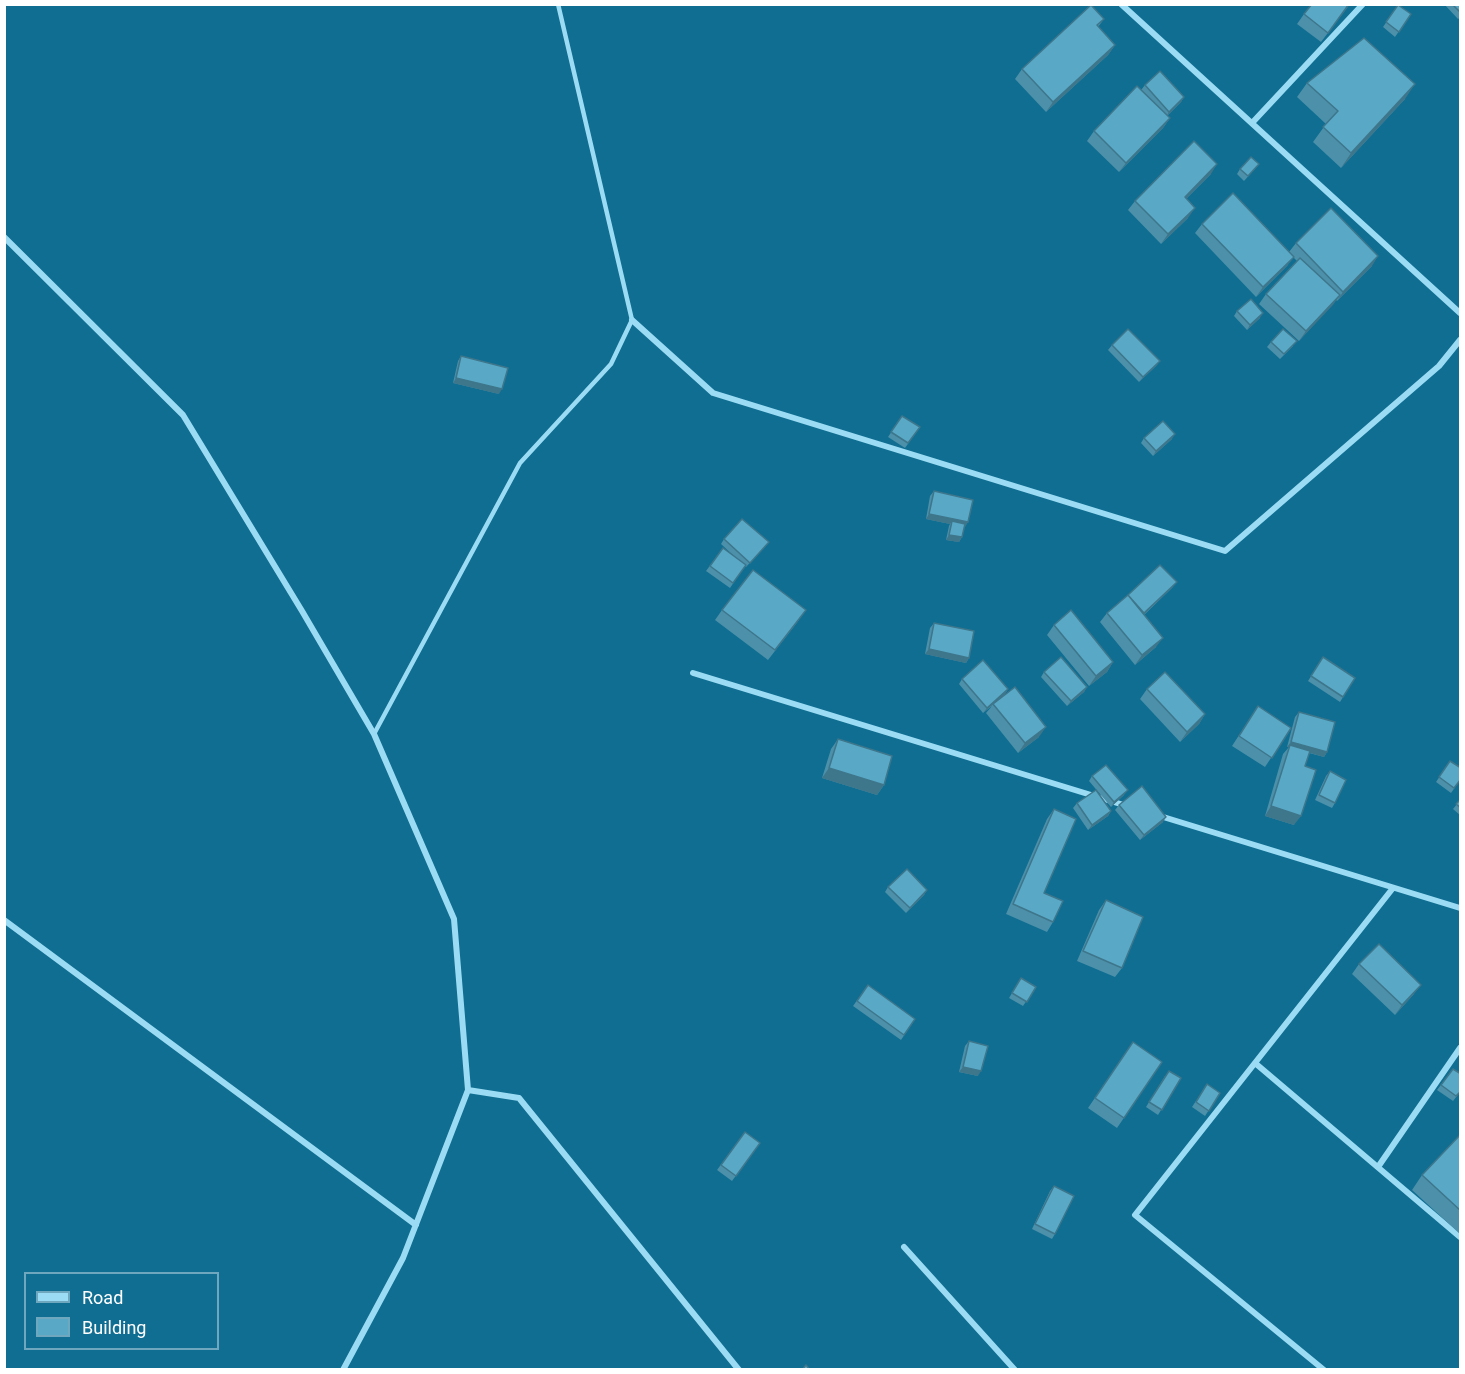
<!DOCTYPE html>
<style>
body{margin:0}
#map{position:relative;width:1465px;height:1374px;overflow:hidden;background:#0f6e92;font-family:Roboto,sans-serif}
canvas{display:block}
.frame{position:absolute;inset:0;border:6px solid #fff;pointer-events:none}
.legend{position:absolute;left:24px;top:1272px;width:195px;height:78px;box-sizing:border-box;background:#0f6e92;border:2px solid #6fa8be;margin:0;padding:8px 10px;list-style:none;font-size:18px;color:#fff}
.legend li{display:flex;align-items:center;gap:12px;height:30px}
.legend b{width:30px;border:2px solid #6fa8be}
</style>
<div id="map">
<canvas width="1465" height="1374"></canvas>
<div class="frame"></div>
<ul class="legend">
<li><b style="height:8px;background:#9bdcf4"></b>Road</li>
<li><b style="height:16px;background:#58a8c6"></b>Building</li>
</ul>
</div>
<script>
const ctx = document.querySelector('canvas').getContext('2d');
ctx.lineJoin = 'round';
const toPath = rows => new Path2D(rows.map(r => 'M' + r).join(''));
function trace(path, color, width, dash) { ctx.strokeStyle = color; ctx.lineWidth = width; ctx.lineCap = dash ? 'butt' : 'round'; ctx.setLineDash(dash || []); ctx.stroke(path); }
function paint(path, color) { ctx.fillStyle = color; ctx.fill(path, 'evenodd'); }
trace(toPath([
 [374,734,520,463,611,364,632,320,558,4]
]), '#9bdcf4', 4.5);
trace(toPath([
 [1121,4,1460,313],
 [1252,123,1363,4],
 [4,237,183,415,302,611,374,734,454,919,468,1090,403,1258,343,1370],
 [632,320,713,393,1225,551,1439,366,1460,340],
 [693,673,1127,806],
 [1160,816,1460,908],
 [4,920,416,1225],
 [1255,1063,1460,1237],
 [468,1090,519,1098,739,1370],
 [1378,1167,1460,1048],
 [904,1247,1015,1370],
 [1324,1370,1135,1215,1393,888]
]), '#9bdcf4', 6);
paint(toPath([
 [1350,4,1321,42,1297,24,1304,14],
 [1444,4,1461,4,1461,17,1458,19],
 [1398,5,1411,14,1395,37,1383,27],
 [1104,19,1098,27,1115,45,1108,55,1046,112,1015,79,1022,69],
 [1307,83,1405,99,1341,168,1313,142,1326,124,1297,97],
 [1145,85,1184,97,1181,102,1167,116,1170,118,1163,128,1119,172,1087,141,1094,131,1141,90],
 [1240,169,1255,169,1244,181,1237,174],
 [1211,174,1186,199,1188,218,1161,244,1128,210,1135,201],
 [1202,224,1289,252,1296,243,1372,266,1337,301,1336,300,1299,341,1259,304,1266,294,1297,261,1293,257,1287,266,1256,297,1195,233],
 [1237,311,1260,318,1247,330,1234,316],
 [1271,342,1293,346,1280,359,1267,347],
 [1112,345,1160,361,1156,366,1139,382,1108,350],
 [461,356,499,394,453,383,458,361],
 [902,416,920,427,905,448,888,437],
 [1144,438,1172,439,1153,456,1141,443],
 [934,491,968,522,964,527,962,537,959,542,946,540,949,526,950,524,926,519,930,496],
 [724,539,769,542,746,567,745,566,730,588,706,571,723,548,735,557,721,544],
 [1173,587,1144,615,1156,647,1135,665,1100,622,1107,613],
 [722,610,799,620,768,660,715,620],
 [934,623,969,658,966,663,925,654,930,628],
 [1054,625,1113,662,1107,672,1089,686,1047,635],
 [1323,657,1355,678,1340,702,1308,681],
 [1044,672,1087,687,1084,692,1067,706,1041,677],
 [962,679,1008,689,1005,694,1039,737,1018,753,986,713,992,706,983,713,959,684],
 [1147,689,1205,714,1199,724,1180,742,1140,699],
 [1258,706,1291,728,1265,767,1232,746],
 [1299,712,1327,752,1324,757,1309,753,1305,766,1294,825,1265,816,1283,754,1289,747,1287,747,1295,717],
 [838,739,884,785,877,795,822,778,831,749],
 [1450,761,1461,779,1451,793,1436,782],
 [1330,771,1335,803,1332,808,1315,800,1326,776],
 [1092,776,1124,795,1111,807,1089,781],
 [1461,799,1461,816,1453,809],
 [1077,803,1111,811,1108,816,1088,830,1073,808],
 [1119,805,1163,822,1140,840,1115,810],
 [1054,809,1044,893,1053,922,1047,932,1006,914,1047,819],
 [888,887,927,890,924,895,906,913,885,892],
 [1106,900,1122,968,1115,977,1077,961,1099,910],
 [1359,964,1414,994,1395,1015,1352,974],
 [1021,978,1036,987,1023,1006,1009,998],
 [868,985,915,1019,901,1040,853,1006],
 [969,1041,978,1076,959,1072,965,1046],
 [1133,1042,1162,1062,1117,1128,1088,1108],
 [1453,1069,1461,1091,1453,1101,1437,1090],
 [1165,1076,1181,1078,1158,1115,1146,1107],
 [1207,1084,1220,1093,1205,1116,1192,1107],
 [745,1132,760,1143,732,1181,717,1170],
 [1461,1134,1461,1235,1412,1190,1422,1175],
 [1054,1186,1055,1234,1052,1239,1032,1229,1050,1191]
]), '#4c90aa');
paint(toPath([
 [1115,45,1108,55,1046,112,1053,102],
 [1415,84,1405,99,1341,168,1351,153],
 [1184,97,1181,102,1166,117,1169,112],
 [1170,118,1163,128,1119,172,1126,163],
 [1217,164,1211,174,1178,207,1185,197],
 [1195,208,1188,218,1161,244,1168,234],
 [1378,256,1372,266,1337,301,1343,292],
 [1294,257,1287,266,1256,297,1263,287],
 [1340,295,1333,305,1299,341,1306,331],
 [1263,313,1260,318,1247,330,1250,325],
 [1160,361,1156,366,1139,382,1143,377],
 [456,378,502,389,499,394,453,383],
 [1175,434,1172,439,1153,456,1156,451],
 [929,514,968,522,965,527,952,524,952,521,950,524,926,519],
 [949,535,962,537,959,542,946,540],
 [1177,582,1173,587,1140,618,1144,613],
 [1163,638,1156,647,1135,665,1142,655],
 [929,649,969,658,966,663,925,654],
 [1113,662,1107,672,1089,686,1096,676],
 [1087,687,1084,692,1067,706,1071,701],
 [1008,689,1005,694,983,713,987,708],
 [1205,714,1199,724,1180,742,1187,732],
 [1046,727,1039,737,1018,753,1025,743],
 [1291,742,1327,752,1324,757,1290,747,1290,745,1289,747,1287,747],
 [829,768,884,785,877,795,822,778],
 [1128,790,1124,795,1111,807,1114,802],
 [1271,806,1301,816,1294,825,1265,816],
 [1111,811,1108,816,1088,830,1092,825],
 [1166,817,1163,822,1140,840,1144,835],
 [927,890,924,895,906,913,910,908],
 [1421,985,1414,994,1395,1015,1402,1005],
 [963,1067,981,1071,978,1076,959,1072]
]), '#3e768b');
const building = toPath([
 [1312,4,1349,4,1328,33,1304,14,1312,4],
 [1452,4,1461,4,1461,13,1452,4],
 [1091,5,1104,19,1097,25,1115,45,1053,102,1022,69,1091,5],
 [1398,5,1411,14,1399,32,1386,22,1398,5],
 [1364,38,1415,84,1351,153,1323,127,1338,111,1307,83,1364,38],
 [1160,71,1184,97,1169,112,1145,85,1160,71],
 [1137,86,1170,118,1126,163,1094,131,1137,86],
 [1194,141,1217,164,1185,197,1195,208,1168,234,1135,201,1194,141],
 [1251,157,1259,164,1248,176,1240,169,1251,157],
 [1233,193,1294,257,1263,287,1202,224,1233,193],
 [1331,208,1378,256,1343,292,1296,243,1331,208],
 [1300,258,1340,295,1306,331,1266,294,1300,258],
 [1251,299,1263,313,1250,325,1237,311,1251,299],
 [1128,329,1160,361,1143,377,1112,345,1128,329],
 [1283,329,1297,341,1284,354,1271,342,1283,329],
 [461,356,508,368,502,389,456,378,461,356],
 [902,416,920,427,908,443,891,432,902,416],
 [1163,421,1175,434,1156,451,1144,438,1163,421],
 [934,491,973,500,968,522,929,514,934,491],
 [742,519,769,542,750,563,724,539,742,519],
 [952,521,965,524,962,537,949,535,952,521],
 [723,548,746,565,733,583,710,566,723,548],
 [1160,565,1177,582,1144,613,1128,595,1160,565],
 [753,570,806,610,775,650,722,610,753,570],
 [1128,595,1163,638,1142,655,1107,613,1128,595],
 [1071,610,1113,662,1096,676,1054,625,1071,610],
 [934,623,974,631,969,658,929,649,934,623],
 [1061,657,1087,687,1071,701,1044,672,1061,657],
 [1323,657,1355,678,1343,697,1311,676,1323,657],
 [983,660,1008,689,987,708,962,679,983,660],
 [1165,672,1205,714,1187,732,1147,689,1165,672],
 [1015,687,1046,727,1025,743,993,704,1015,687],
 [1258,706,1291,728,1272,758,1239,736,1258,706],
 [1299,712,1335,722,1327,752,1291,742,1299,712],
 [838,739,892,756,884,785,829,768,838,739],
 [1290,745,1310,751,1305,766,1316,770,1301,816,1271,806,1290,745],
 [1450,761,1461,768,1461,779,1454,788,1439,777,1450,761],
 [1106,765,1128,790,1114,802,1092,776,1106,765],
 [1330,771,1346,780,1335,803,1319,795,1330,771],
 [1142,786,1166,817,1144,835,1119,805,1142,786],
 [1096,790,1111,811,1092,825,1077,803,1096,790],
 [1461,799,1461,808,1456,804,1461,799],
 [1054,809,1076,819,1044,893,1063,901,1053,922,1013,904,1054,809],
 [907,869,927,890,910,908,888,887,907,869],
 [1106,900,1143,917,1122,968,1083,951,1106,900],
 [1379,944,1421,985,1402,1005,1359,964,1379,944],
 [1021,978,1036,987,1027,1002,1012,993,1021,978],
 [868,985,915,1019,904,1035,857,1001,868,985],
 [969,1041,988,1046,981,1071,963,1067,969,1041],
 [1133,1042,1162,1062,1124,1118,1095,1098,1133,1042],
 [1453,1069,1461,1074,1461,1091,1456,1096,1441,1085,1453,1069],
 [1169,1071,1181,1078,1162,1110,1149,1102,1169,1071],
 [1207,1084,1220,1093,1209,1111,1196,1102,1207,1084],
 [745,1132,760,1143,736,1176,721,1165,745,1132],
 [1461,1134,1461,1211,1422,1175,1461,1134],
 [1054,1186,1074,1196,1055,1234,1035,1224,1054,1186],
 [806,1365,810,1370,802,1370,806,1365]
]);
paint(building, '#58a8c6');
trace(building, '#3e768b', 1.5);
</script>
